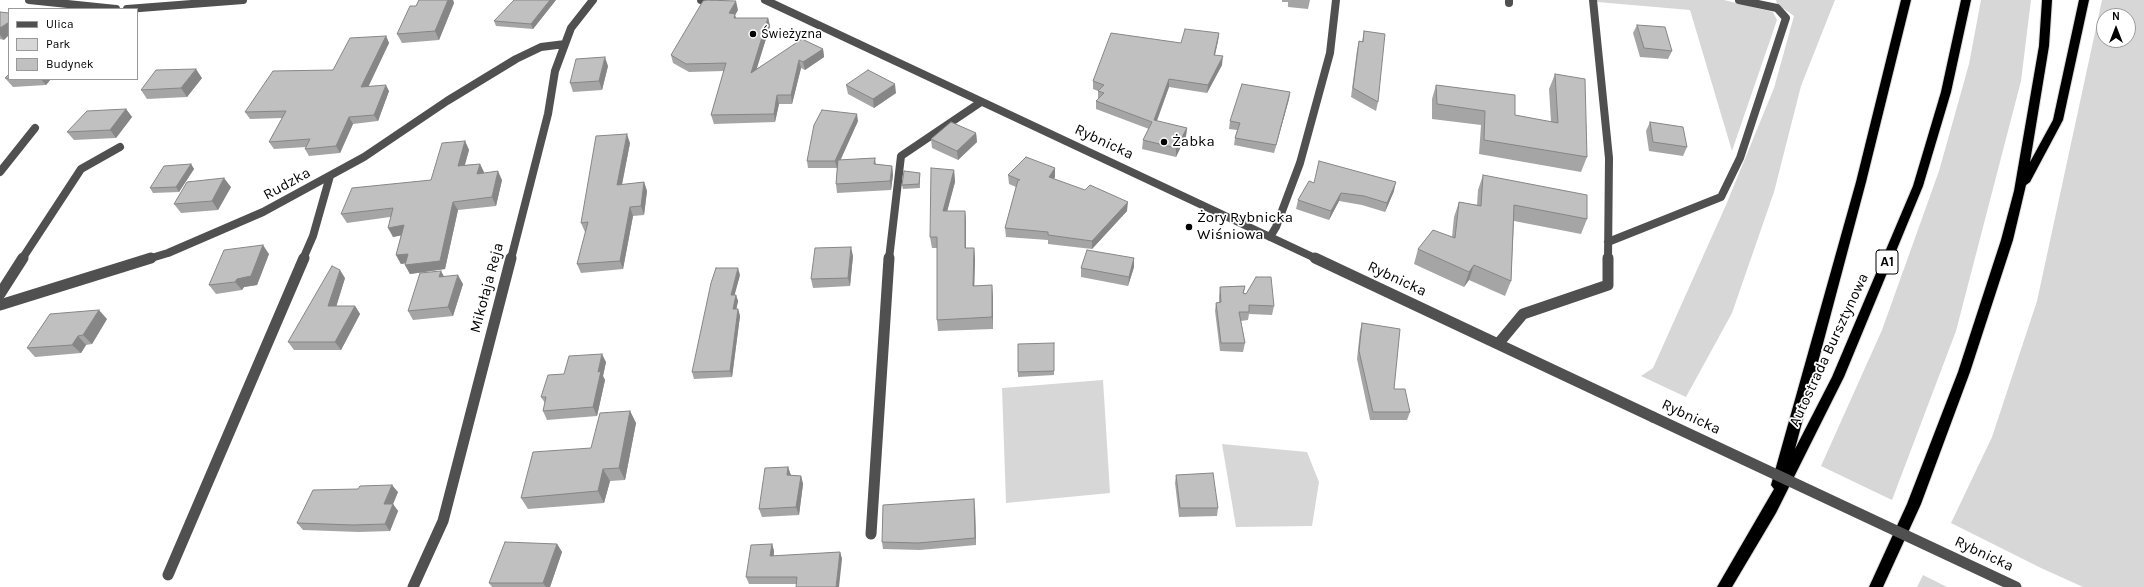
<!DOCTYPE html>
<meta charset="utf-8">
<style>
body{margin:0}
#map{position:relative;width:2144px;height:587px;overflow:hidden;background:#fff;font-family:Karla,sans-serif}
canvas{display:block}
.legend{position:absolute;left:8px;top:8px;width:130px;height:72px;box-sizing:border-box;background:#fff;border:1px solid #999;margin:0;padding:5px 7px;list-style:none;font-size:12px;color:#000}
.legend li{display:flex;align-items:center;gap:8px;height:20px}
.legend b{width:20px;border:1px solid #999}
.north{position:absolute;left:2096px;top:8px;width:40px;height:40px;box-sizing:border-box;background:#fff;border:1px solid #999;border-radius:50%;rotate:0deg;font-size:11px;font-weight:700;line-height:16px;text-align:center;color:#000}
.north::after{content:'';display:block;margin:auto;width:14px;height:18px;background:#000;clip-path:polygon(50% 0,100% 100%,50% 72%,0 100%)}
</style>
<div id="map">
<canvas width="2144" height="587"></canvas>
<ul class="legend">
<li><b style="height:5px;background:#505050"></b>Ulica</li>
<li><b style="height:11px;background:#d7d7d7"></b>Park</li>
<li><b style="height:11px;background:#c0c0c0"></b>Budynek</li>
</ul>
<div class="north">N</div>
</div>
<script>
const ctx = document.querySelector('canvas').getContext('2d');
ctx.lineJoin = 'round';
function paint(path, color) { ctx.fillStyle = color; ctx.fill(path, 'evenodd'); }
const toPath = rows => new Path2D(rows.map(r => 'M' + r).join(''));
function trace(path, color, width, dash) { ctx.strokeStyle = color; ctx.lineWidth = width; ctx.lineCap = dash ? 'butt' : 'round'; ctx.setLineDash(dash || []); ctx.stroke(path); }
function drawText(font, color, halo, rows, align = 'center') {
  ctx.font = font + ' Karla,sans-serif'; ctx.lineWidth = 3.5; ctx.setLineDash([]); ctx.textBaseline = 'middle'; ctx.strokeStyle = halo; ctx.fillStyle = color; for (const [text, x, y, turn = 0] of rows) {
    ctx.save(); ctx.translate(x, y); ctx.rotate((+turn || 0) * Math.PI / 180); ctx.textAlign = isNaN(turn) ? turn : align; if (halo) ctx.strokeText(text, 0, 0); ctx.fillText(text, 0, 0); ctx.restore();
  }
}
paint(toPath([
 [1596,0,1724,0,1773,12,1777,20,1732,151,1690,10,1597,2],
 [1776,0,1835,0,1801,86,1774,192,1732,313,1686,397,1641,376,1653,368,1726,205,1774,88,1794,16,1777,4],
 [1981,0,2031,0,2021,81,1956,331,1892,500,1821,466,1882,330,1939,171,1969,64],
 [2102,0,2144,0,2144,587,2083,587,2041,568,1951,523,1992,437,2037,301],
 [2104,16,2128,16,2128,40,2104,40],
 [1103,380,1110,493,1006,503,1002,388],
 [1222,444,1307,452,1319,482,1312,526,1236,527],
 [1923,575,1947,587,1917,587]
]), '#d7d7d7');
const highway = toPath([
 [1901,0,1911,0,1866,182,1795,449,1832,377,1913,186,1941,92,1961,0,1971,0,1951,92,1923,186,1844,377,1776,513,1732,587,1717,587,1774,489,1771,485,1856,182,1901,0],
 [2042,0,2052,0,2049,46,2030,162,2053,120,2079,0,2089,0,2063,120,2030,182,2026,185,2013,240,1970,372,1921,504,1883,587,1869,587,1907,504,1958,372,2001,240,2014,191,2039,46,2042,0]
]);
trace(highway, '#dbdbdb', 2);
trace(toPath([
 [29,0,116,9],
 [701,0,710,0],
 [765,0,1317,259],
 [1509,0,1509,3],
 [1593,0,1609,158,1608,259],
 [127,9,243,0],
 [0,172,35,128],
 [1270,237,1276,227,1300,163,1330,53,1336,0],
 [1608,242,1721,197,1740,158,1786,18,1777,8,1739,0],
 [22,259,81,169,120,147],
 [148,259,168,253,263,212,364,157,447,101,516,59,541,47,565,44],
 [303,259,313,236,330,176],
 [511,259,548,114,555,71,571,28,593,0],
 [889,259,901,156,981,102]
]), '#505050', 8);
trace(toPath([
 [1315,258,1653,417],
 [0,294,23,258],
 [0,305,151,258],
 [1498,344,1523,314,1608,285,1608,258],
 [871,534,889,258],
 [168,575,304,258],
 [413,587,443,521,511,258]
]), '#505050', 11);
paint(highway, '#000');
trace(toPath([
 [1653,417,2016,587]
]), '#505050', 11);
paint(toPath([
 [419,0,453,0,454,3,439,40,402,43,397,34,416,6],
 [556,0,533,29,496,26,494,21],
 [1282,0,1310,0,1308,9,1288,7,1288,2,1282,2],
 [738,10,735,15,736,18,768,18,770,26,756,69,805,41,823,49,824,57,805,70,801,68,792,104,779,104,775,122,714,124,711,115,724,71,689,72,673,63,671,55],
 [0,12,4,40,0,39],
 [1637,25,1672,51,1668,59,1640,57,1633,33],
 [1364,31,1378,102,1376,111,1351,97,1357,50,1359,41,1362,42],
 [1219,33,1218,41,1215,55,1222,65,1207,93,1169,87,1157,121,1187,128,1186,136,1176,157,1142,149,1143,140,1149,129,1096,109,1096,101,1098,99,1098,91,1093,89,1093,81,1181,43],
 [386,36,389,43,368,86,389,91,378,121,353,124,340,153,309,156,305,149,306,147,274,149,269,142,282,118,250,119,245,112,333,70],
 [608,66,602,90,573,92,570,83],
 [9,74,9,79,51,79,46,85,13,87,5,78],
 [1555,74,1587,157,1581,172,1479,154,1481,125,1432,119,1432,99,1436,85,1515,115,1551,122,1549,89],
 [202,78,187,97,147,99,141,90],
 [846,85,896,93,874,108,848,94],
 [1290,92,1289,99,1274,153,1234,145,1235,138,1237,130,1229,129,1230,121],
 [126,109,132,117,116,138,74,140,67,132],
 [858,121,840,160,875,158,876,164,892,166,893,175,891,190,837,193,836,184,837,167,837,168,808,168,807,161],
 [1650,122,1687,147,1683,156,1649,151,1646,131],
 [976,133,977,142,958,160,932,148,931,139],
 [465,141,469,150,465,165,480,164,484,173,502,180,496,206,458,210,445,269,410,274,405,265,406,263,401,264,396,255,401,235,393,237,390,217,347,223,341,214,431,180],
 [630,143,622,185,644,182,647,191,644,215,633,216,623,269,581,273,577,264,586,232,585,232,581,223],
 [191,164,194,169,179,192,153,193,150,188],
 [1055,168,1055,177,1054,179,1127,211,1092,249,1048,244,1048,240,1006,237,1005,228,1016,187,1009,184,1008,175],
 [954,170,955,182,947,211,965,211,966,222,966,248,974,248,975,259,974,286,992,285,993,329,938,331,937,320,937,248,932,248,930,237],
 [920,173,920,188,903,189,902,185],
 [1483,175,1587,219,1581,234,1514,221,1511,281,1505,296,1469,280,1464,287,1414,264,1418,249,1452,237,1454,217,1459,202,1477,205,1478,190],
 [1314,183,1394,191,1385,212,1362,205,1339,201,1329,220,1296,209,1298,200],
 [231,187,218,210,181,213,174,204],
 [269,254,257,285,244,287,242,290,216,294,209,285],
 [853,256,850,286,813,288,811,279],
 [1134,258,1134,267,1128,286,1081,277,1081,268],
 [740,275,734,295,736,295,738,301,736,309,738,309,740,316,732,377,694,379,692,372],
 [444,276,463,284,453,316,413,320,408,311],
 [345,278,336,306,355,306,360,314,341,350,294,350,288,342],
 [1245,286,1244,293,1274,306,1272,315,1249,314,1248,320,1241,321,1245,343,1243,352,1220,351,1215,311,1216,303,1219,302,1219,296,1220,287],
 [107,319,92,344,86,345,81,353,35,357,27,348],
 [1362,323,1394,389,1410,412,1407,420,1370,420,1357,359,1360,331],
 [1054,343,1054,375,1018,377,1018,372],
 [606,362,603,376,605,380,597,416,547,420,543,411,545,403,541,397],
 [630,411,636,423,625,480,610,481,604,503,528,509,521,498,591,448],
 [788,467,791,475,801,476,803,484,799,515,762,517,759,509],
 [1176,475,1218,508,1217,516,1179,517,1175,483],
 [398,492,393,504,398,511,390,531,359,532,303,530,297,523],
 [975,507,976,545,920,550,883,549,882,542],
 [557,544,562,552,550,587,492,587,489,583],
 [772,544,774,551,774,556,840,552,842,559,796,584,749,584,746,577]
]), '#a5a5a5');
paint(toPath([
 [448,0,453,0,454,3,439,40,435,31],
 [550,0,556,0,533,29,531,24],
 [736,1,738,10,735,15,737,22,734,18,729,13],
 [768,18,770,26,753,81,751,73],
 [9,22,9,35,4,40,0,35,0,28],
 [1219,33,1218,41,1213,63,1214,55],
 [386,36,389,43,365,94,361,87],
 [823,49,824,57,805,70,803,62],
 [1223,56,1222,65,1207,93,1208,85],
 [605,57,608,66,602,90,599,81],
 [799,60,801,68,792,104,791,95],
 [196,69,202,78,187,97,181,88],
 [41,79,51,79,46,85],
 [1169,79,1169,87,1154,128,1154,120],
 [895,84,896,93,874,108,873,99],
 [386,85,389,91,378,121,374,115],
 [1290,92,1289,99,1274,153,1276,145],
 [777,95,779,104,775,122,774,114],
 [126,109,132,117,116,138,110,130],
 [857,114,858,121,837,168,835,161],
 [349,117,353,124,340,153,336,146],
 [1187,128,1186,136,1176,157,1176,148],
 [976,133,977,142,958,160,957,151],
 [627,134,630,143,620,194,617,185],
 [465,141,469,150,462,174,458,166],
 [191,164,194,169,179,192,176,187],
 [480,164,484,172,482,182,477,174],
 [892,166,893,175,891,190,890,181],
 [1055,168,1055,177,1049,186,1049,177],
 [954,170,955,182,944,223,943,211],
 [498,171,502,180,496,206,492,197],
 [224,178,231,187,218,210,212,201],
 [644,182,647,191,644,215,641,206],
 [1396,182,1394,191,1385,212,1387,203],
 [1341,193,1339,201,1329,220,1331,211],
 [453,202,458,210,445,269,410,274,405,265],
 [1128,202,1127,211,1092,249,1092,241],
 [630,207,633,216,623,269,620,261],
 [965,211,966,222,966,259,965,248],
 [404,225,409,234,393,237,388,228],
 [263,245,269,254,257,285,244,287,242,290,235,282],
 [851,247,853,256,850,286,848,278],
 [974,248,975,259,974,297,973,286],
 [408,254,413,262,401,264,396,255],
 [1134,258,1134,267,1128,286,1129,277],
 [1474,265,1469,280,1464,287,1469,272],
 [738,268,740,275,733,301,731,295],
 [340,270,345,278,334,314,328,306],
 [441,271,446,280,439,277],
 [458,275,463,284,453,316,448,307],
 [992,285,993,297,993,329,992,317],
 [736,295,738,301,735,316,733,309],
 [355,306,360,314,341,350,335,342],
 [738,309,740,316,732,377,730,371],
 [99,310,107,319,92,344,83,335],
 [78,336,86,345,81,353,72,345],
 [602,354,606,362,603,376,605,380,597,416,593,407,598,372],
 [630,411,636,423,625,480,619,468],
 [788,467,791,476,787,475],
 [603,469,610,481,604,503,598,491],
 [801,476,803,484,799,515,796,507],
 [392,485,398,492,390,511,384,504],
 [974,499,975,507,976,545,975,538],
 [393,504,398,511,390,531,385,524],
 [557,544,562,552,550,587,546,587,543,583],
 [772,544,774,551,773,563,770,556],
 [840,552,842,559,839,587,836,587]
]), '#868686');
const building = toPath([
 [419,0,448,0,435,31,397,34,410,6,416,6,419,0],
 [514,0,550,0,531,24,494,21,514,0],
 [707,0,736,1,729,13,735,14,734,18,768,18,751,73,805,37,804,40,823,49,803,62,799,60,791,95,777,95,774,114,711,115,726,63,686,64,671,55,703,1,707,0],
 [0,12,9,13,9,22,0,28,0,12],
 [1637,25,1665,27,1672,51,1644,48,1637,25],
 [1185,29,1219,33,1214,55,1223,56,1208,85,1169,79,1154,120,1187,128,1176,148,1143,140,1152,122,1096,101,1104,93,1098,91,1104,85,1093,81,1111,33,1181,43,1185,29],
 [1364,31,1385,34,1378,102,1353,88,1359,41,1363,42,1364,31],
 [386,36,361,87,386,85,374,115,349,117,336,146,305,149,310,139,269,142,286,111,245,112,273,71,333,70,350,38,386,36],
 [605,57,599,81,570,83,576,59,605,57],
 [196,69,181,88,141,90,156,70,196,69],
 [868,70,895,84,873,99,846,85,868,70],
 [9,74,9,78,5,78,9,74],
 [1555,74,1585,79,1587,157,1484,140,1485,111,1437,104,1436,85,1515,95,1515,115,1558,123,1555,74],
 [1242,84,1290,92,1276,145,1235,138,1240,123,1230,121,1242,84],
 [126,109,110,130,67,132,87,111,126,109],
 [822,110,857,114,835,161,807,161,814,125,822,110],
 [951,122,976,133,957,151,931,139,951,122],
 [1650,122,1683,127,1687,147,1653,142,1650,122],
 [627,134,617,185,644,182,641,206,630,207,620,261,577,264,588,222,581,223,596,136,627,134],
 [465,141,458,166,480,164,477,174,498,171,492,197,453,202,440,261,405,265,408,254,396,255,404,225,388,228,393,208,341,214,352,188,431,180,442,143,465,141],
 [1026,157,1055,168,1049,177,1085,190,1090,185,1128,202,1092,241,1048,235,1048,232,1005,228,1018,180,1020,180,1008,175,1026,157],
 [875,158,874,164,892,166,890,181,836,184,838,160,875,158],
 [1319,161,1396,182,1387,203,1364,196,1341,193,1331,211,1298,200,1309,181,1314,183,1319,161],
 [191,164,176,187,150,188,164,166,191,164],
 [931,168,954,170,943,211,965,211,965,248,974,248,973,286,992,285,992,317,937,320,937,237,930,237,931,168],
 [904,171,920,173,919,184,902,185,904,171],
 [1483,175,1587,195,1587,219,1514,205,1511,281,1474,265,1469,272,1418,249,1433,230,1455,238,1459,202,1481,206,1483,175],
 [224,178,212,201,174,204,187,182,224,178],
 [263,245,251,276,237,279,235,282,209,285,224,250,263,245],
 [851,247,848,278,811,279,815,248,851,247],
 [1087,250,1134,258,1129,277,1081,268,1087,250],
 [332,266,340,270,328,306,355,306,335,342,288,342,332,266],
 [716,268,738,268,731,295,736,295,733,309,738,309,730,371,692,372,711,283,716,268],
 [441,271,439,277,458,275,448,307,408,311,420,273,441,271],
 [1256,277,1271,277,1274,306,1249,305,1249,312,1239,312,1245,343,1221,343,1216,303,1221,302,1220,287,1245,286,1243,293,1246,294,1256,277],
 [99,310,83,335,78,336,72,345,27,348,50,314,99,310],
 [1362,323,1400,329,1394,389,1405,389,1410,412,1373,412,1359,351,1362,323],
 [1054,343,1054,371,1018,372,1018,344,1054,343],
 [602,354,598,372,601,371,593,407,543,411,546,397,541,397,548,375,564,374,569,356,602,354],
 [630,411,619,468,603,469,598,491,521,498,533,452,591,448,600,413,630,411],
 [788,467,787,475,801,476,796,507,759,509,765,468,788,467],
 [1213,473,1218,508,1180,508,1176,475,1213,473],
 [392,485,384,504,393,504,385,524,353,525,297,523,313,490,358,489,360,486,392,485],
 [974,499,975,538,918,543,882,542,883,505,974,499],
 [505,542,557,544,543,583,489,583,505,542],
 [772,544,770,556,840,552,836,587,796,587,797,577,746,577,751,545,772,544]
]);
paint(building, '#c0c0c0');
trace(building, '#868686', 1);
for (const [x, y, r, color] of [
 [753,34,4,"#000"],
 [1164,142,4,"#000"],
 [1189,227,4,"#000"]
]) { const dot = new Path2D(); dot.arc(x, y, r, 0, 2 * Math.PI); ctx.fillStyle = color; ctx.fill(dot); trace(dot, '#fff', 1.5); }
drawText('13px', '#000', '#fff', [
 ["Świeżyzna",761,34]
], 'left');
for (const [x, y, w] of [
 [1887,262,22]
]) { const box = new Path2D(); box.roundRect(x - w / 2, y - 12, w, 24, 3); ctx.fillStyle = '#fff'; ctx.fill(box); trace(box, '#000', 1); }
drawText('bold 14px', '#000', null, [
 ["A1",1887,262]
]);
drawText('15px', '#000', '#fff', [
 ["Rybnicka",1104,142,25],
 ["Rudzka",287,184,-29],
 ["Rybnicka",1397,279,25],
 ["Mikołaja Reja",487,288,-75],
 ["Autostrada Bursztynowa",1829,350,-65],
 ["Rybnicka",1691,417,25],
 ["Rybnicka",1984,554,25]
]);
drawText('15px', '#000', '#fff', [
 ["Żabka",1172,142],
 ["Żory Rybnicka",1197,218],
 ["Wiśniowa",1197,235]
], 'left');
</script>
